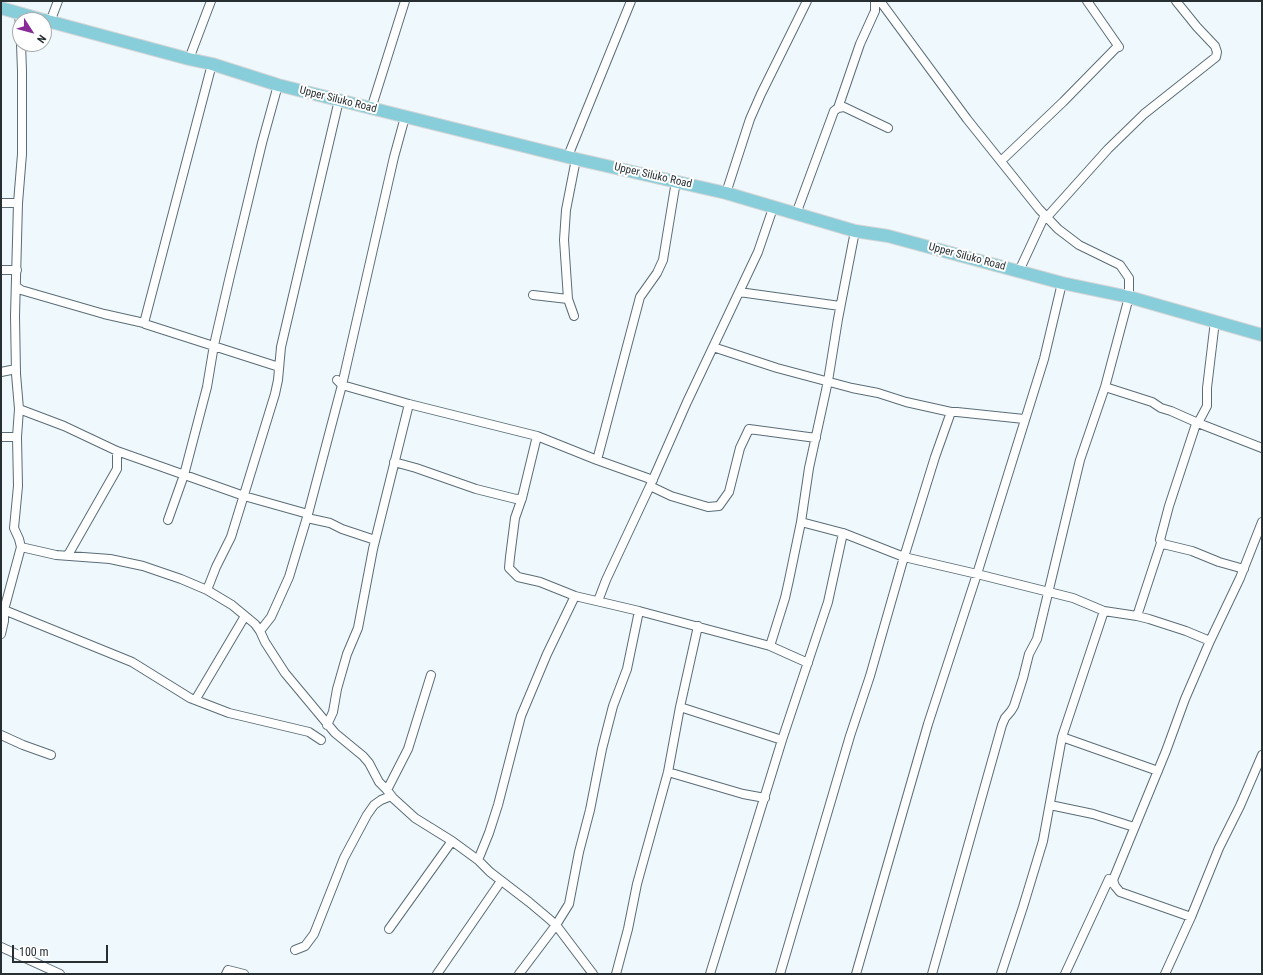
<!DOCTYPE html>
<style>
body{margin:0}
#map{position:relative;width:1263px;height:975px;overflow:hidden;background:#eff8fc;font-family:"Roboto Condensed",sans-serif}
canvas{display:block}
.frame{position:absolute;inset:0;border:2px solid #272f33;pointer-events:none}
.north{position:absolute;left:12px;top:12px;width:40px;height:40px;box-sizing:border-box;background:#fff;border:1px solid #a9acad;border-radius:50%;rotate:126deg;font-size:11px;font-weight:700;line-height:16px;text-align:center;color:#272f33}
.north::after{content:'';display:block;margin:auto;width:14px;height:18px;background:#882b96;clip-path:polygon(50% 0,100% 100%,50% 72%,0 100%)}
.scale{position:absolute;left:12px;top:945px;width:96px;height:18px;box-sizing:border-box;border:2px solid #272f33;border-top:0;padding-left:5px;font-size:12px;line-height:14px;white-space:nowrap;color:#272f33;-webkit-text-stroke:3px #fff;paint-order:stroke}
</style>
<div id="map">
<canvas width="1263" height="975"></canvas>
<div class="frame"></div>
<div class="north">N</div>
<div class="scale">100 m</div>
</div>
<script>
const ctx = document.querySelector('canvas').getContext('2d');
ctx.lineJoin = 'round';
const toPath = rows => new Path2D(rows.map(r => 'M' + r).join(''));
function trace(path, color, width, dash) { ctx.strokeStyle = color; ctx.lineWidth = width; ctx.lineCap = dash ? 'butt' : 'round'; ctx.setLineDash(dash || []); ctx.stroke(path); }
function drawText(font, color, halo, rows, align = 'center') {
  ctx.font = font + ' "Roboto Condensed",sans-serif'; ctx.lineWidth = 4; ctx.setLineDash([]); ctx.textBaseline = 'middle'; ctx.strokeStyle = halo; ctx.fillStyle = color; for (const [text, x, y, turn = 0] of rows) {
    ctx.save(); ctx.translate(x, y); ctx.rotate((+turn || 0) * Math.PI / 180); ctx.textAlign = isNaN(turn) ? turn : align; if (halo) ctx.strokeText(text, 0, 0); ctx.fillText(text, 0, 0); ctx.restore();
  }
}
const minor = toPath([
 [880,1,967,119,1039,209,1058,229,1079,245,1120,265,1129,278,1129,297,1105,387,1080,460,1037,639,1029,654,1023,678,1014,706,1011,711,1005,718,1002,725,932,974],
 [19,13,20,27],
 [50,22,58,1],
 [189,59,211,1],
 [212,64,144,323,145,324,279,367],
 [838,108,860,44,875,11,875,1],
 [371,109,405,1],
 [568,156,631,1],
 [1001,161,1063,102,1116,48,1119,47,1087,1],
 [726,193,750,119,761,94,807,1],
 [1,203,18,203],
 [796,214,834,111,838,108,844,107,888,128],
 [1047,217,1108,149,1144,114,1216,57,1217,52,1215,46,1197,27,1176,1],
 [1,270,17,270],
 [1019,271,1045,215],
 [17,287,21,290,104,314,144,323],
 [739,292,840,306],
 [533,295,568,299],
 [574,316,568,299,564,240,566,210,576,159],
 [713,347,777,368,852,388,878,393,906,402,951,412],
 [1,372,16,369],
 [337,380,342,385,409,404,537,436,597,460,653,480],
 [1105,387,1152,402,1161,408,1171,411,1198,423,1207,406,1207,388,1215,321],
 [19,409,64,426,117,451,244,496,308,514],
 [537,436,522,498,515,518,510,557,509,568,518,577,540,582,575,596,639,611,770,646,808,663],
 [1,437,17,437],
 [597,460,640,297,657,273,663,260,676,181],
 [394,462,416,468,476,489,516,499,522,498],
 [650,486,671,496,708,507,719,506,729,492,740,448,749,429,816,438],
 [307,518,330,523,342,529,375,540],
 [168,520,184,475,207,387,214,345,229,280,262,143,278,85],
 [801,522,843,533,904,557,977,574,1073,598,1104,611,1137,616,1149,619,1186,631,1210,641],
 [21,547,56,555,110,559,143,566,181,579,207,590,232,605,255,624,260,631,271,617,289,577,308,514,342,385,394,157,405,117],
 [68,555,117,469,117,451],
 [1244,569,1219,562,1192,551,1163,544,1160,540,1169,506,1196,424,1198,423,1262,448],
 [207,590,216,567,231,537,275,394,278,380,281,347,339,100],
 [598,601,606,580,650,486,687,402,758,252,773,208],
 [4,610,132,662,190,698,229,713,309,732,321,740],
 [1137,616,1161,543],
 [260,631,265,642,285,673,335,733,363,756,369,763,379,782,387,790,393,798,415,818,452,841,478,860,490,872,529,902,548,918,556,925,593,974],
 [1,634,4,621,4,610,21,547,19,539,14,528,18,486,17,437,19,409,16,374,15,316,18,203,22,154,22,71,21,44],
 [770,646,785,598,789,580,801,522,809,468,828,381,838,319,855,231],
 [197,697,245,616],
 [680,707,782,740],
 [327,725,333,712,337,689,347,654,358,628,373,549,409,404],
 [1,735,23,745,51,755],
 [1062,737,1158,771],
 [668,772,743,794,765,798],
 [387,790,408,749,431,675],
 [1050,805,1093,814,1134,827],
 [478,860,489,833,498,805,521,716,547,654,575,596],
 [1191,917,1120,892,1115,886,1113,880,1166,751,1185,699,1210,641,1240,578,1262,522],
 [389,929,452,841],
 [1,947,60,974],
 [295,950,305,946,314,934,344,858,367,815,374,805,381,800,391,796],
 [226,974,228,970,244,974],
 [437,974,501,881],
 [519,974,556,925,569,904,579,852,590,810,602,749,613,706,627,669,639,611],
 [616,974,628,929,637,884,668,772,680,707,698,626],
 [710,974,782,740,828,602,843,533],
 [780,974,850,736,870,676,904,557,935,457,951,412,957,412,1024,419],
 [856,974,928,724,977,574,1044,359,1062,283],
 [1001,974,1023,907,1043,841,1062,737,1104,611],
 [1065,974,1109,879,1113,884],
 [1165,974,1191,917,1219,848,1240,806,1262,755]
]);
const primary = toPath([
 [1,8,43,20],
 [44,20,189,59,212,64,278,85,576,159,726,193,855,231,888,236,1062,283,1129,297,1262,335]
]);
trace(minor, '#5a6d78', 10);
trace(primary, '#d4d5d6', 14);
trace(minor, '#fff', 8);
trace(primary, '#88cdda', 12);
drawText('11px', '#272f33', '#fff', [
 ["Upper Siluko Road",338,100,14],
 ["Upper Siluko Road",653,176,13],
 ["Upper Siluko Road",967,257,15]
]);
</script>
